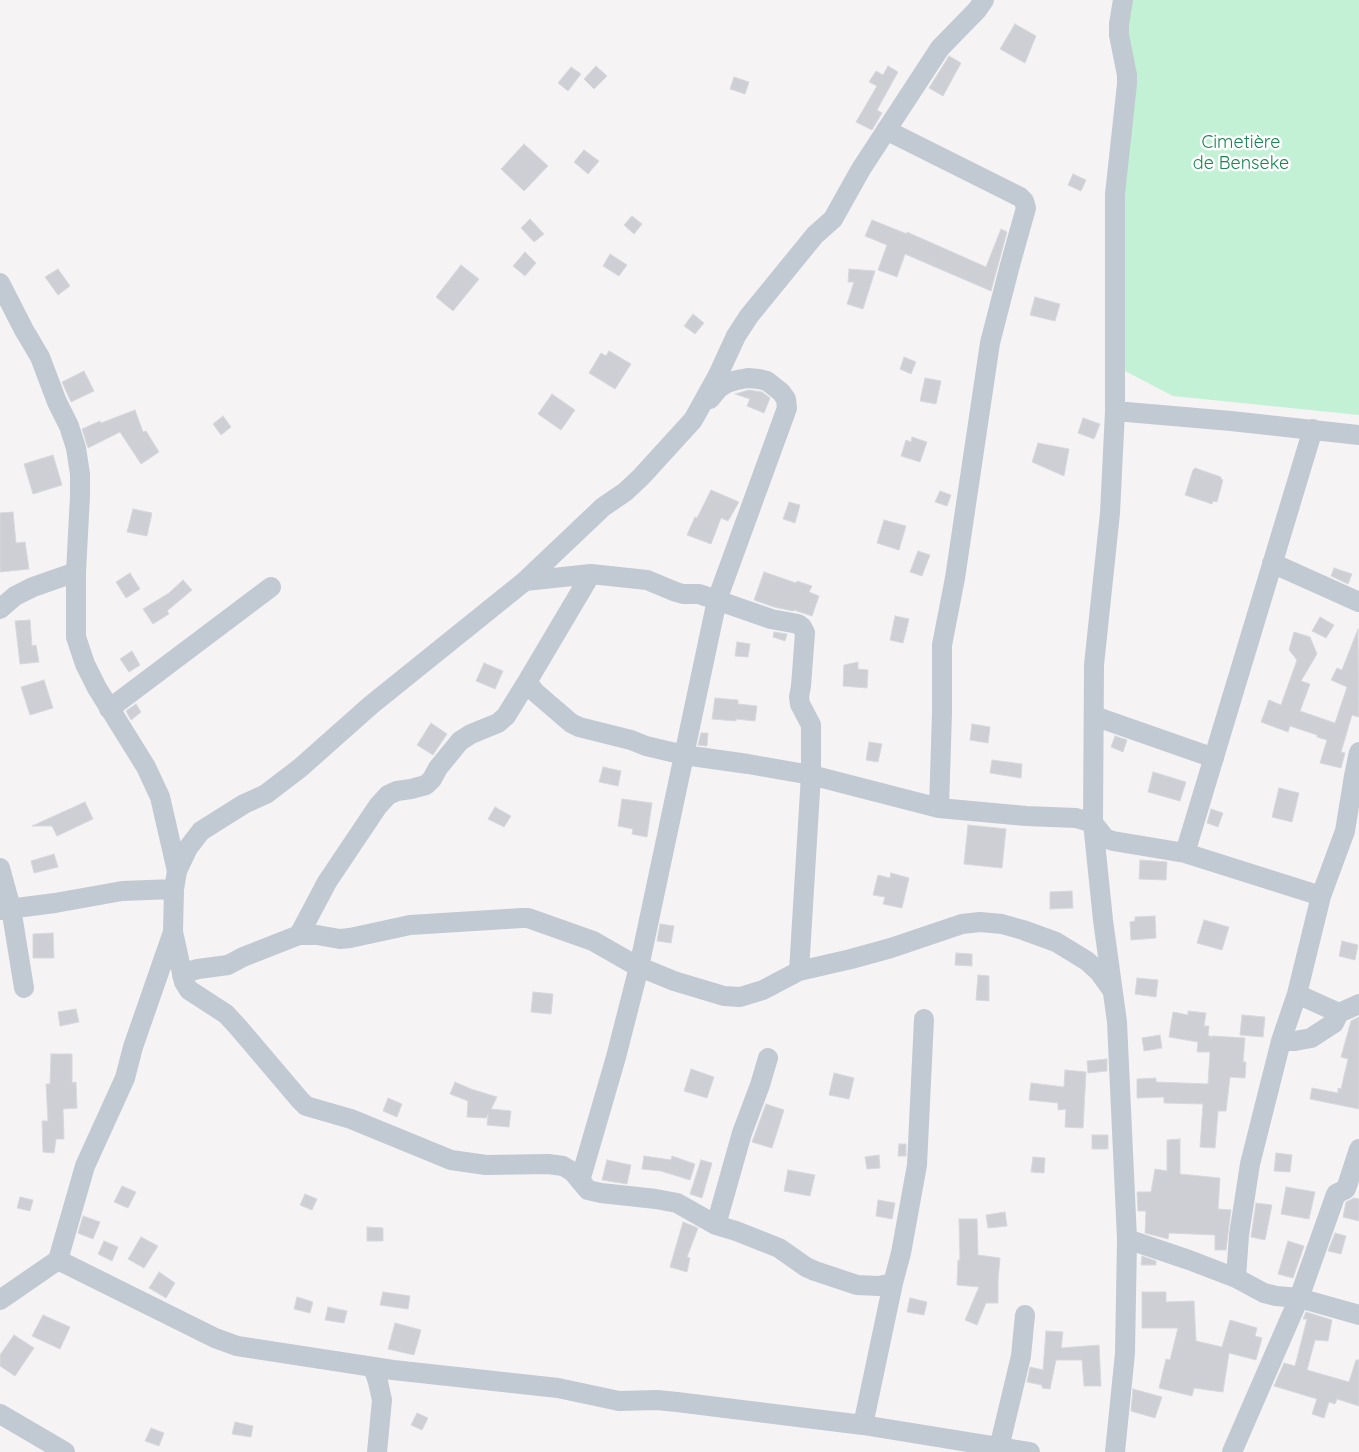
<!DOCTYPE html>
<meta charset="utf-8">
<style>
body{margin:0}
canvas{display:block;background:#f5f3f3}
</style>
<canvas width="1359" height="1452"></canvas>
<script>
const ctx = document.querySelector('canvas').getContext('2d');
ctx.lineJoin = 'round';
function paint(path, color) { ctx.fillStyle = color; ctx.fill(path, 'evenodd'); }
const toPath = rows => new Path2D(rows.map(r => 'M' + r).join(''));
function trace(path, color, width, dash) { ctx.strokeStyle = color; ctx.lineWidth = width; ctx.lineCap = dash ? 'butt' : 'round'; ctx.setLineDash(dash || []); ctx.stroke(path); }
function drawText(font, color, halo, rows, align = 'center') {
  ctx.font = font + ' Quicksand,sans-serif'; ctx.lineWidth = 5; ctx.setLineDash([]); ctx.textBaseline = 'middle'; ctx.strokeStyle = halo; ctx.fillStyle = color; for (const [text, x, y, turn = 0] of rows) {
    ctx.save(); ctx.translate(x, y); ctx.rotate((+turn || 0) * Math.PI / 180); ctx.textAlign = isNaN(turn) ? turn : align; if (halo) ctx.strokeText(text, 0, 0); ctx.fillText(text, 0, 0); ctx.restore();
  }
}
paint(toPath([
 [1122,0,1359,0,1359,415,1173,396,1125,371]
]), '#c3f1d5');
const building = toPath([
 [1015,24,1036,36,1025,63,1000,49,1015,24],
 [949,56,961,63,943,96,929,88,949,56],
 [596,66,607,76,594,89,584,79,596,66],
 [888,66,898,72,877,110,882,113,872,130,856,122,877,86,869,82,876,71,883,75,888,66],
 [571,67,581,74,568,91,558,83,571,67],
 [734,77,749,82,745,94,730,89,734,77],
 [524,144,548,166,524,191,501,169,524,144],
 [584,150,599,161,588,174,574,162,584,150],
 [1073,174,1086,180,1081,191,1068,185,1073,174],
 [632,216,642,224,634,234,624,225,632,216],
 [530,219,544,234,534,242,521,228,530,219],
 [872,220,907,234,907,232,986,267,1001,229,1007,232,991,291,905,254,897,277,878,270,887,245,865,236,872,220],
 [525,252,536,263,525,276,513,266,525,252],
 [610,254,627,265,619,276,603,266,610,254],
 [461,265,479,279,453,311,436,297,461,265],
 [58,269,70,286,58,295,45,277,58,269],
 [849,269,875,271,863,309,847,304,854,282,848,282,849,269],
 [1035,297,1060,304,1055,321,1030,315,1035,297],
 [693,314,704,323,695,334,684,326,693,314],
 [609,351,631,364,615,389,589,373,601,353,606,356,609,351],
 [904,357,916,362,911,374,900,369,904,357],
 [84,371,94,391,71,402,62,382,84,371],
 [925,378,941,381,936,404,920,401,925,378],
 [749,390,762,392,770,398,764,413,747,406,750,399,735,394,749,390],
 [552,394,575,410,561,430,538,414,552,394],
 [135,410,143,432,146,431,159,452,141,464,120,432,88,448,82,429,100,421,101,423,135,410],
 [223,416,231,427,221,435,213,424,223,416],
 [1083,418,1100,424,1094,439,1078,433,1083,418],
 [912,437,927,442,920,462,901,456,906,440,911,442,912,437],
 [1038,443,1069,449,1064,476,1032,462,1038,443],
 [53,455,62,485,33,494,24,464,53,455],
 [1195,468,1221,477,1221,479,1223,480,1217,502,1213,501,1212,504,1185,495,1193,470,1195,468],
 [711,490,739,502,728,521,721,518,711,544,687,535,695,517,697,518,711,490],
 [940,491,951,495,947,506,935,502,940,491],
 [789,502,800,505,795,523,783,519,789,502],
 [133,509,152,513,147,536,127,532,133,509],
 [13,512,16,543,25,542,29,569,0,572,0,513,13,512],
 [884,520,906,526,899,550,877,543,884,520],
 [918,551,930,555,922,576,910,572,918,551],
 [1334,568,1352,574,1348,584,1331,576,1334,568],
 [764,572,796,583,797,581,812,586,809,592,819,596,812,616,794,610,793,611,774,607,754,600,764,572],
 [130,573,140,589,126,598,116,582,130,573],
 [183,580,192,590,167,611,169,614,153,624,143,609,169,593,183,580],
 [895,616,909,619,903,643,890,640,895,616],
 [1320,617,1334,625,1326,638,1312,631,1320,617],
 [30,620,32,646,36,645,39,662,20,664,15,621,30,620],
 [1358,629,1359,717,1352,715,1341,752,1345,753,1341,768,1320,763,1327,740,1317,737,1317,735,1290,726,1288,732,1261,722,1269,700,1281,705,1297,660,1289,650,1294,632,1310,637,1317,654,1301,681,1310,684,1300,711,1335,723,1347,687,1331,680,1337,668,1342,670,1358,629],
 [774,632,787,634,785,641,773,637,774,632],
 [737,642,750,644,748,657,735,656,737,642],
 [132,651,140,665,129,672,120,659,132,651],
 [858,662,858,669,868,670,867,688,843,686,844,665,858,662],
 [484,663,503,671,495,689,476,681,484,663],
 [44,680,53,708,30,715,21,687,44,680],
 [715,698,738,700,738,704,757,706,755,721,736,719,736,721,712,719,715,698],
 [136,704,141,712,131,720,126,711,136,704],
 [431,723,447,734,433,755,417,745,431,723],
 [972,724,990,727,988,743,970,740,972,724],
 [701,733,708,733,707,746,698,745,701,733],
 [1115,736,1127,740,1123,752,1111,747,1115,736],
 [869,742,882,744,878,762,866,760,869,742],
 [992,760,1022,764,1021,778,990,773,992,760],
 [603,767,621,771,618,786,599,782,603,767],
 [1153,772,1186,782,1180,801,1148,792,1153,772],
 [1279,788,1299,793,1292,822,1272,817,1279,788],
 [622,799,652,803,647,837,632,834,633,829,618,826,622,799],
 [85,802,93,819,57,836,52,826,32,826,85,802],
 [495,807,511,816,504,827,488,819,495,807],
 [1211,809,1223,813,1218,827,1207,823,1211,809],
 [968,825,1006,829,1002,868,964,864,968,825],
 [54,854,58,867,34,873,31,861,54,854],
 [1140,860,1167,862,1166,880,1139,879,1140,860],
 [891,873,909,878,902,908,883,904,885,897,873,895,878,875,890,878,891,873],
 [1072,891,1073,908,1050,909,1050,892,1072,891],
 [1155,916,1156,938,1131,940,1130,922,1135,921,1135,917,1155,916],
 [1204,920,1229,927,1222,950,1197,943,1204,920],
 [660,924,674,926,671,943,657,941,660,924],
 [53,933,54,958,33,958,33,934,53,933],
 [1342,941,1358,945,1355,960,1339,956,1342,941],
 [956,953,972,954,972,966,955,965,956,953],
 [978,975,989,976,989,1001,976,1000,978,975],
 [1137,978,1158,980,1156,997,1135,994,1137,978],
 [533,992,553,994,551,1014,531,1012,533,992],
 [76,1009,79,1022,60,1026,58,1012,76,1009],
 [1188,1011,1206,1013,1204,1026,1209,1026,1208,1036,1211,1036,1211,1039,1212,1036,1245,1038,1243,1062,1246,1062,1245,1078,1230,1077,1226,1111,1218,1111,1215,1148,1200,1147,1203,1104,1164,1103,1164,1097,1137,1098,1137,1079,1156,1078,1156,1082,1208,1084,1210,1052,1197,1052,1198,1042,1169,1037,1173,1012,1188,1015,1188,1011],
 [1242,1015,1265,1017,1263,1037,1240,1035,1242,1015],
 [1359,1017,1359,1109,1310,1099,1312,1088,1338,1093,1338,1088,1341,1089,1348,1059,1341,1057,1351,1021,1359,1017],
 [1160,1035,1162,1048,1144,1051,1142,1038,1160,1035],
 [51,1054,72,1054,72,1083,76,1082,77,1108,63,1109,64,1139,56,1139,54,1153,43,1152,42,1121,48,1121,46,1084,50,1084,51,1054],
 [1107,1059,1107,1071,1088,1073,1087,1061,1107,1059],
 [691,1069,714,1077,707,1098,684,1091,691,1069],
 [1065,1070,1086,1072,1083,1128,1065,1127,1066,1109,1058,1110,1058,1103,1029,1100,1031,1083,1064,1087,1065,1070],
 [834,1073,854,1078,849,1099,829,1095,834,1073],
 [455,1082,471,1089,497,1097,491,1109,511,1111,509,1127,487,1125,488,1114,486,1118,467,1117,468,1101,450,1094,455,1082],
 [388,1098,402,1104,397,1117,383,1111,388,1098],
 [766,1104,784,1110,772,1148,752,1142,766,1104],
 [1092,1135,1108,1135,1108,1149,1092,1149,1092,1135],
 [1180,1139,1180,1174,1220,1178,1218,1209,1231,1210,1226,1250,1215,1250,1215,1235,1169,1233,1168,1239,1145,1233,1146,1211,1138,1211,1137,1192,1151,1192,1155,1169,1167,1171,1167,1140,1180,1139],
 [899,1144,906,1144,906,1156,898,1156,899,1144],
 [1276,1153,1292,1155,1290,1172,1274,1171,1276,1153],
 [879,1155,880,1168,867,1169,865,1157,879,1155],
 [644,1156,671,1160,672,1156,695,1164,690,1180,661,1171,642,1169,644,1156],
 [1033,1157,1045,1158,1044,1173,1031,1172,1033,1157],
 [607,1160,631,1165,627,1184,602,1180,607,1160],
 [701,1160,712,1163,702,1198,690,1194,701,1160],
 [788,1170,815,1175,810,1196,784,1191,788,1170],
 [122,1186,136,1192,128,1208,114,1202,122,1186],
 [1286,1187,1315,1192,1309,1219,1281,1214,1286,1187],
 [305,1194,317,1199,312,1210,300,1205,305,1194],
 [20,1197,33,1200,30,1211,17,1208,20,1197],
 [1354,1198,1359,1199,1359,1221,1343,1217,1346,1202,1354,1198],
 [878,1200,895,1203,892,1219,876,1216,878,1200],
 [1256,1203,1272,1205,1265,1240,1251,1237,1256,1203],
 [1005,1212,1007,1226,988,1228,986,1215,1005,1212],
 [83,1216,100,1222,93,1239,78,1233,83,1216],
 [959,1219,977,1219,978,1255,1000,1258,998,1280,998,1303,986,1303,977,1325,965,1320,979,1287,957,1285,958,1260,960,1260,959,1219],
 [683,1222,698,1228,687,1257,690,1258,687,1272,670,1267,683,1222],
 [367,1227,383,1228,383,1241,367,1241,367,1227],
 [1335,1233,1346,1236,1341,1254,1328,1251,1335,1233],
 [141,1237,158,1246,144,1268,128,1259,141,1237],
 [104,1241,118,1247,112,1261,98,1254,104,1241],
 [1288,1241,1304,1246,1293,1278,1278,1274,1288,1241],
 [1142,1256,1156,1261,1156,1265,1141,1265,1142,1256],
 [159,1272,175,1283,166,1298,149,1288,159,1272],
 [383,1292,410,1296,408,1309,380,1305,383,1292],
 [1142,1292,1166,1292,1166,1302,1194,1301,1196,1341,1222,1347,1230,1320,1257,1328,1255,1336,1262,1338,1256,1360,1229,1353,1223,1392,1194,1388,1192,1396,1159,1388,1166,1359,1170,1360,1178,1328,1142,1328,1142,1292],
 [297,1297,313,1302,310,1313,294,1309,297,1297],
 [910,1298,927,1302,924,1315,907,1312,910,1298],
 [328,1307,347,1311,344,1323,325,1320,328,1307],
 [1306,1312,1332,1320,1328,1341,1315,1340,1307,1370,1349,1382,1356,1360,1359,1360,1359,1406,1337,1399,1335,1404,1329,1402,1324,1418,1312,1414,1317,1399,1274,1386,1284,1363,1295,1366,1307,1319,1303,1319,1306,1312],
 [43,1315,70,1327,60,1349,32,1336,43,1315],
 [395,1323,421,1330,414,1355,388,1349,395,1323],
 [1046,1331,1063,1332,1061,1348,1099,1345,1101,1386,1084,1386,1082,1360,1056,1360,1050,1389,1042,1388,1042,1385,1027,1382,1030,1367,1043,1370,1046,1331],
 [14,1335,34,1348,15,1376,0,1366,0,1355,14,1335],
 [1133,1389,1162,1397,1155,1418,1131,1411,1133,1389],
 [417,1413,428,1418,422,1430,411,1425,417,1413],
 [235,1422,253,1426,251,1437,232,1434,235,1422],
 [151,1428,164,1433,159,1446,145,1441,151,1428]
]);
paint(building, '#cdcfd5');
trace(building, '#d7d9de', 1);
trace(toPath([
 [886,130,1020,197,1024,201,1026,208,1010,265,990,343,955,578,942,645,942,713,939,808],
 [0,283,24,330,40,357,57,402,69,426,76,448,80,474,80,496,76,572,76,637,85,664,97,688,146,767,160,797,177,871,174,889,173,932,133,1047,125,1078,85,1166,58,1260,0,1300],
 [1115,411,1231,421,1359,435],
 [1272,563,1359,602],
 [525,581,591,574,647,580,676,592,683,594,699,594,771,619,798,624,802,627,805,633,801,686,799,697,800,704,811,725,811,775,799,971],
 [0,609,15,596,33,587,76,572],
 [527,682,535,692,571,723,579,727,631,740,646,746,684,755,748,764,811,775,939,808,1026,816,1076,818,1093,823,1105,838,1113,841,1185,853,1321,896],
 [109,709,271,587],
 [1094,716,1214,758],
 [1185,853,1313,429],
 [0,868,11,908,24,988],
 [177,871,188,848,201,831,244,804,266,794,300,768,371,705,525,581,603,507,625,492,641,477,693,420,718,375,736,336,749,316,815,235,833,219,861,169,940,48,977,10,984,0],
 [0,910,55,903,122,891,174,889],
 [173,932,184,982,189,990,226,1014,238,1027,300,1100,306,1106,351,1119,451,1160,486,1165,548,1164,563,1166,573,1172,588,1190,601,1193,656,1199,677,1203,716,1225,736,1231,779,1248,806,1267,815,1271,857,1285,879,1286,893,1283],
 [299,935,327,882,378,806,388,795,397,791,411,789,426,785,432,779,438,768,460,741,471,734,498,723,506,716,527,682,591,574],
 [182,975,187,972,198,969,228,965,243,957,299,935,317,935,340,939,350,938,410,925,522,918,528,918,593,941,635,965,674,981,724,996,740,997,763,990,799,971,851,959,891,948,962,924,980,922,1002,924,1023,930,1056,942,1087,961,1099,972,1112,990],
 [1297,994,1339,1013],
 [1281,1041,1295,1041,1311,1038,1334,1023,1339,1013,1359,1004],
 [580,1181,616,1057,639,967,717,600,787,408,786,399,781,392,767,381,759,379,748,378,737,380,727,383,719,388,710,399],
 [716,1225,742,1133,760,1085,768,1058],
 [1127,1239,1189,1260,1236,1278,1264,1293,1276,1296,1299,1298,1359,1315],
 [58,1260,215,1338,237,1346,393,1370,558,1388,619,1401,657,1400,677,1402,863,1425,1030,1452],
 [1236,1278,1239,1235,1250,1164,1281,1041,1297,994,1321,896,1345,831,1354,776,1359,752],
 [373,1367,378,1382,382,1400,377,1452],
 [0,1414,65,1452],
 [863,1425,893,1283,901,1253,917,1165,924,1019],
 [998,1452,1021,1356,1025,1315],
 [1115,1452,1125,1353,1127,1239,1117,1022,1103,920,1093,823,1094,665,1110,513,1115,411,1115,194,1127,84,1127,75,1119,35,1119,24,1123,0],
 [1232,1452,1299,1298,1336,1194,1346,1189,1359,1149]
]), '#c1cad2', 20);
drawText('18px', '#17864f', '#fff', [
 ["Cimetière",1241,143],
 ["de Benseke",1241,164]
]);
</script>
